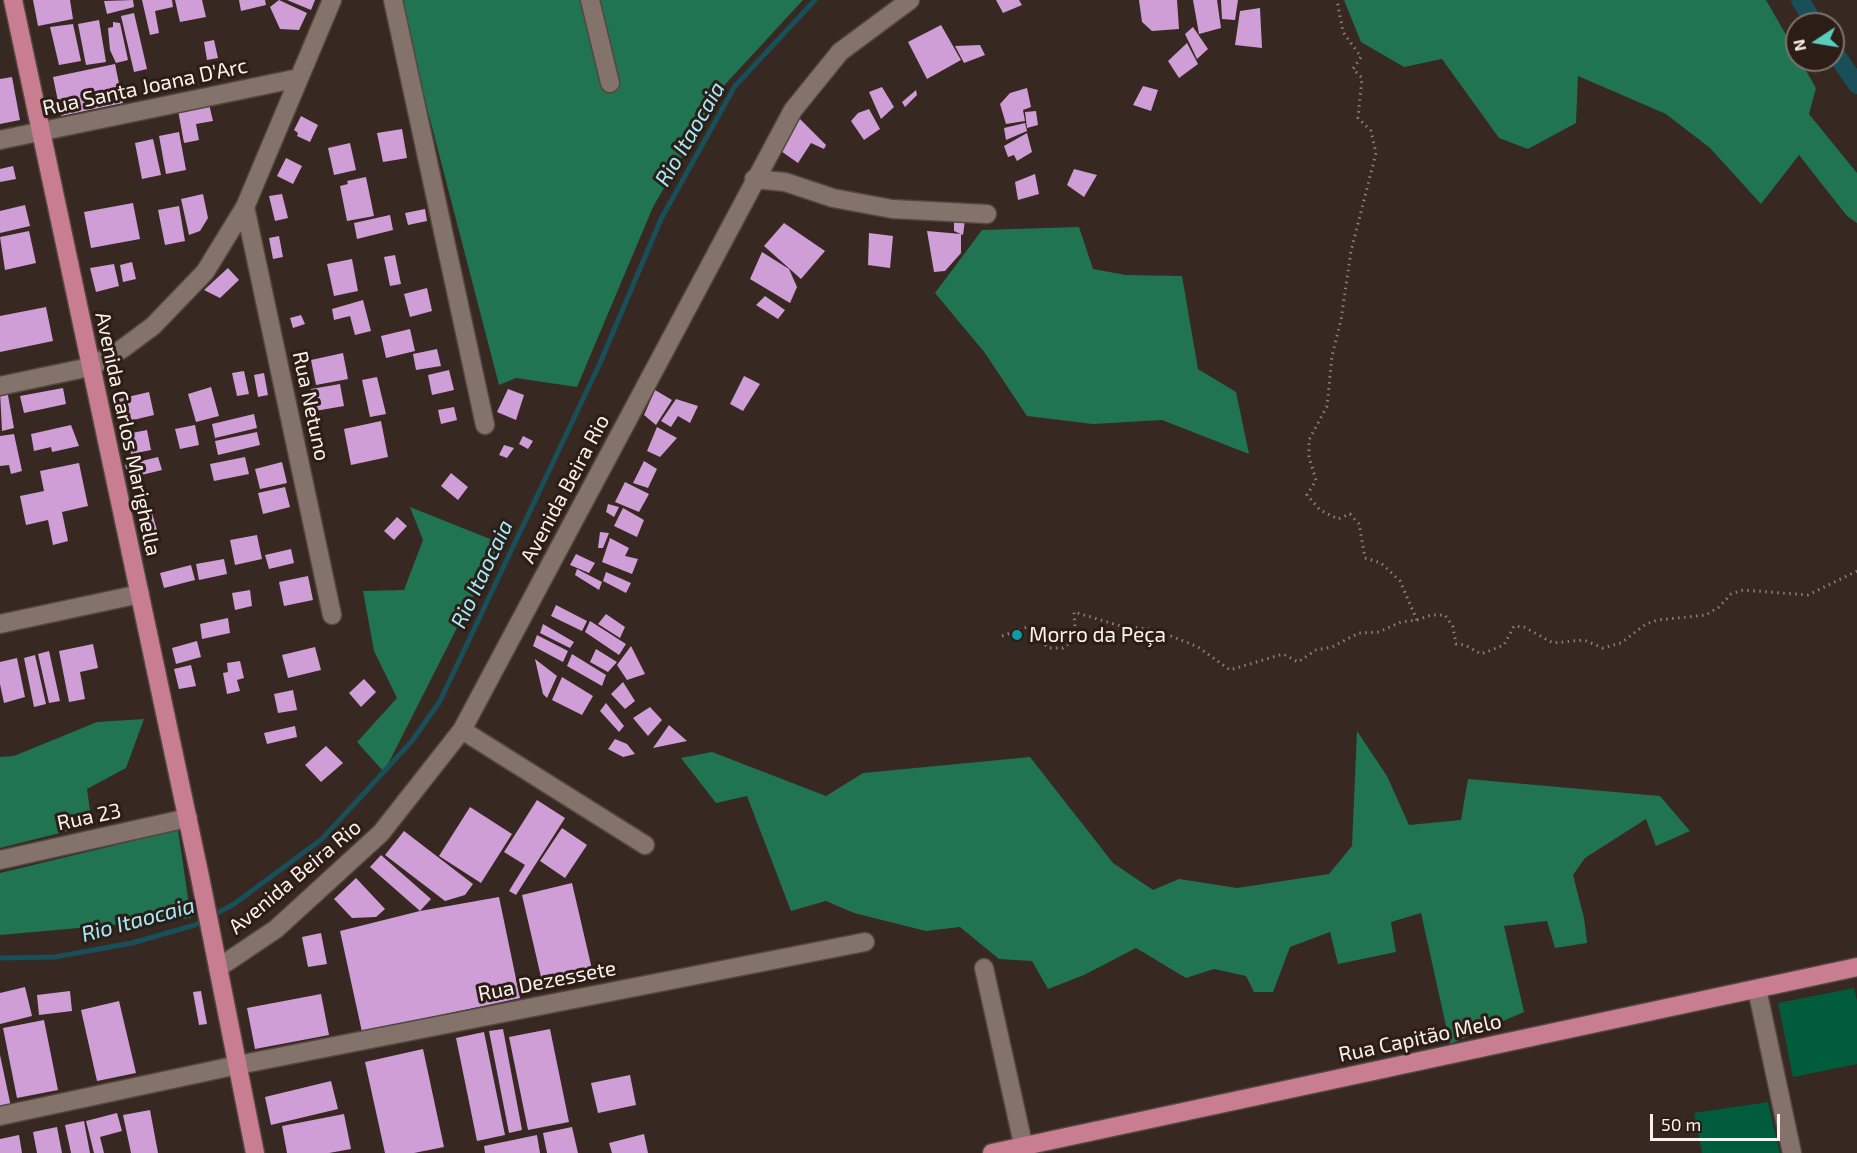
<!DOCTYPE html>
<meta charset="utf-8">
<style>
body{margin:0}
#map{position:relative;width:1857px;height:1153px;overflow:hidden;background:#372821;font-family:"Exo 2",sans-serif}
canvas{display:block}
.north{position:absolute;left:1785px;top:12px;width:60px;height:60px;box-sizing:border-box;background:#2c1e17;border:2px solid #7f726c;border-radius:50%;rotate:258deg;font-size:16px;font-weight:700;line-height:24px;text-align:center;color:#fbf1ec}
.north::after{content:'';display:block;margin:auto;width:21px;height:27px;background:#58cec0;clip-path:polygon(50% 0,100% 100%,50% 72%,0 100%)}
.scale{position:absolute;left:1650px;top:1114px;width:130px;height:27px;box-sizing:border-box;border:3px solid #fbf1ec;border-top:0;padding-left:8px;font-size:18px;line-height:21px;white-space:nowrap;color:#fbf1ec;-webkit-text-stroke:4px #2c1e17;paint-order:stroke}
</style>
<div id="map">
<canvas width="1857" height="1153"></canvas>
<div class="north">N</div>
<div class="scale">50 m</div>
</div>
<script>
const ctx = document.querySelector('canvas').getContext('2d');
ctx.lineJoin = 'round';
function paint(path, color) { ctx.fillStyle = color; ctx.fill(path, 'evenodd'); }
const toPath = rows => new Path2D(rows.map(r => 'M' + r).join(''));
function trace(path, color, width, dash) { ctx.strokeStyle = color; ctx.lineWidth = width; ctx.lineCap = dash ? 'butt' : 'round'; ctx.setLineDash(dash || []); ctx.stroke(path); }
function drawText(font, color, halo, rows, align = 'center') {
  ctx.font = font + ' "Exo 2",sans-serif'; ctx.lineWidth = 6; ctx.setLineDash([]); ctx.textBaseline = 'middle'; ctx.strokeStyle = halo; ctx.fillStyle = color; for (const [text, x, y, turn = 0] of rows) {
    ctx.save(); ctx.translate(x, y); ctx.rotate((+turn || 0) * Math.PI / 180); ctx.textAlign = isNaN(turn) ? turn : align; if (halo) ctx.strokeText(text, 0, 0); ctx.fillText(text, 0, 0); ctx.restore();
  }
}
paint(toPath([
 [1854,988,1857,1001,1857,1064,1793,1077,1778,1003],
 [1768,1102,1780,1153,1702,1153,1694,1113]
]), '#015c3d');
paint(toPath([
 [399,0,803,0,720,90,653,207,577,387,516,378,499,385],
 [1344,0,1766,0,1797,54,1797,60,1800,60,1816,88,1809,114,1857,173,1857,223,1847,216,1799,155,1761,204,1710,148,1666,114,1578,76,1576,123,1528,149,1499,138,1442,59,1404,67,1361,42],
 [1079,227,1093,269,1126,275,1182,276,1198,369,1236,392,1249,454,1162,420,1093,424,1027,416,985,353,935,293,982,230],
 [410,507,500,543,384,772,357,742,397,698,374,651,363,591,404,590,423,540],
 [144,719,126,768,87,789,92,825,0,848,0,757,14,756,97,722],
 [1357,731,1387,776,1409,825,1461,820,1468,779,1660,796,1690,831,1656,846,1646,819,1585,858,1573,875,1584,918,1587,943,1555,948,1547,921,1504,926,1524,1012,1450,1044,1421,913,1391,922,1396,952,1338,964,1330,932,1290,947,1273,992,1254,992,1246,976,1214,969,1186,978,1136,948,1084,975,1048,989,1032,961,999,959,960,927,926,931,854,913,826,901,791,911,747,796,716,803,681,758,712,752,826,796,863,773,1030,757,1113,863,1153,890,1179,879,1237,888,1329,874,1352,846],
 [178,830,191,918,0,935,0,873]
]), '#207452');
trace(toPath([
 [0,958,55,957,132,943,195,925,234,904,322,839,412,741,440,701,600,363,661,219,735,86,815,0]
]), '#184f59', 5);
trace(toPath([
 [1800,0,1815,24],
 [1833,50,1857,85]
]), '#184f59', 18);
paint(toPath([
 [33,0,70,0,73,19,38,26],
 [133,0,134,7,107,14,104,1],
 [142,0,172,0,173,7,155,11,159,33,150,35],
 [175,0,202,0,206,17,180,22],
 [239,0,265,0,266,5,241,11],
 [279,0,307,13,299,30,280,29,270,7],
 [287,0,315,0,311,10],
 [996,0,1019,0,1022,5,1003,13],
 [1139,0,1177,0,1179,29,1152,31,1142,22],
 [1193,0,1217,0,1221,28,1199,34],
 [1221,0,1238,0,1235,20,1222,19],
 [1260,8,1262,48,1235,45,1240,11],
 [134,13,147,69,134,72,121,16],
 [99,20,106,62,86,65,78,24],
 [113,22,120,23,128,60,116,63,110,50,108,28,113,27],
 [73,24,81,61,59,65,50,27],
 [941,25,961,60,927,79,908,42],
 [1193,27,1208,49,1197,59,1185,34],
 [214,40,218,58,207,60,204,42],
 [1187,43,1198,64,1179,78,1168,61],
 [980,45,985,55,964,63,955,46],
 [115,64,123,103,61,116,53,77],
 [12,77,20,120,0,124,0,79],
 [1143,86,1158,90,1151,111,1133,105],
 [882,87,894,107,881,119,869,92],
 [1027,88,1031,107,1023,110,1025,121,1006,124,1000,104,1010,93],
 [916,90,917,95,905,107,902,102],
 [209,104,213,121,196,124,199,140,184,143,178,110],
 [869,109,880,129,864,140,851,121,858,113],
 [1036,111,1038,125,1027,128,1025,112],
 [301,116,318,125,310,142,297,136,298,133,294,130],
 [799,118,826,145,824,149,811,143,798,163,778,149],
 [1025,123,1027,131,1006,140,1004,128],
 [402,129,407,158,383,162,377,133],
 [179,132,186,170,166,174,159,136],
 [1027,133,1032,152,1017,161,1014,155,1008,157,1004,146],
 [153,139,161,175,142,179,135,143],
 [350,143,356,170,334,175,328,148],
 [286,158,302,166,293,184,277,176],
 [13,166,16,179,0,182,0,169],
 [1074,169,1097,175,1084,197,1067,185],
 [1035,174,1039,194,1018,200,1015,182],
 [366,177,374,216,347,221,340,186,348,184,347,181],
 [203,194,208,218,200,231,189,235,181,199],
 [282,194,288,218,275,221,269,196],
 [133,203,140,239,91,248,84,212],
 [25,205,30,226,0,233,0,211],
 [179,206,185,241,165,245,158,210],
 [425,209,427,221,408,225,405,213],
 [390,215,393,230,357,239,354,223],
 [954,220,965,220,963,235,954,231],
 [784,223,825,251,801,279,764,246],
 [29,231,36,263,5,270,0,237],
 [927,231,961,234,961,253,945,271,934,272],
 [869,233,893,236,890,268,868,265],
 [279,236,283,257,273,259,269,238],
 [762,252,789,269,797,287,790,303,750,279],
 [395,255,401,284,390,286,384,257],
 [352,259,358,291,334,296,327,264],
 [132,262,136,279,123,282,120,265],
 [114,264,119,286,96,292,90,268],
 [228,268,239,280,220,298,204,290],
 [427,288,432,311,410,317,404,294],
 [765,296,785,310,778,319,756,305],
 [363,300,371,331,355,335,350,316,334,320,332,309],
 [46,307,53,341,0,352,0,316],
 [301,315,305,324,293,328,290,318],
 [410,329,415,351,386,358,381,336],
 [437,349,441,366,416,370,413,354],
 [343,353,348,379,316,385,311,360],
 [449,370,454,390,432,395,428,375],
 [244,371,249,394,237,396,232,373],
 [264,373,268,395,258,397,254,375],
 [744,376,760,384,743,411,730,404],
 [377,377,386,414,370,417,362,380],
 [340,384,344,406,315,411,311,389],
 [211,387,219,416,196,422,188,394],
 [63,388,66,404,24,413,20,396],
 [508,389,524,395,516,420,497,412],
 [7,390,14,428,2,431,0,391],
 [655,390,672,400,656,425,644,415],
 [149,392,154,415,125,422,119,399],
 [676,399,698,406,690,423,678,416,671,427,661,421],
 [454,407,457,420,441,424,438,410],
 [254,414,257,428,215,438,212,424],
 [381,421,388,457,351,465,344,429],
 [71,425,79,446,52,452,51,447,34,451,31,434],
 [195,425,199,445,180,449,175,429],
 [657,427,677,438,660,457,647,451],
 [147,430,151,450,131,454,127,434],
 [257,432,260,445,218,455,215,441],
 [14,434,22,471,11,474,9,465,0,466,0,436],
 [523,436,533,441,528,449,519,444],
 [504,445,514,448,507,458,499,455],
 [158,457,162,470,129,478,125,465],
 [245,457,249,474,214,481,210,464],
 [644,461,657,469,648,488,633,483],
 [282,462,287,483,260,489,255,469],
 [79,463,88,506,62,512,68,541,53,545,48,520,26,525,20,496,44,491,40,471],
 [451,473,468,487,458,500,441,486],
 [625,482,649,494,639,512,615,502],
 [285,487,290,507,263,514,258,493],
 [608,504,619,507,614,517,606,512],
 [623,508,644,520,637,537,614,526],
 [152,513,157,530,142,534,137,518],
 [397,517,407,526,394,540,384,531],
 [600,532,609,533,603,548,598,548],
 [257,535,262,559,235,565,230,540],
 [610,538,629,548,625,556,638,559,632,574,602,562],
 [291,549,294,563,269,569,265,555],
 [576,554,595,563,589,573,570,565],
 [224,559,227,574,199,580,196,564],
 [191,565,195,580,164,588,160,573],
 [577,569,602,582,599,590,575,575],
 [606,572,631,583,626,593,603,581],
 [308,576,313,600,284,606,279,582],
 [250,590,252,606,235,610,232,593],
 [556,605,587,621,582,631,551,616],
 [606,614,625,627,620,638,598,624],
 [228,618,230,633,202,639,200,624],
 [590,621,626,644,619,655,585,632],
 [543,624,574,642,570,648,540,633],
 [537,635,568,651,563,662,533,646],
 [197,641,201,657,176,664,172,648],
 [93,644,98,668,80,672,85,699,69,702,59,651],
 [631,646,645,674,627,680,617,665],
 [315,647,321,670,288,678,282,655],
 [596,649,617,662,608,672,590,662],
 [49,651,60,701,49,703,38,654],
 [572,654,606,675,602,686,567,666],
 [35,655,46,704,34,707,24,658],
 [17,658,25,697,4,703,0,684,0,662],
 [535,659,557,676,547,698,543,694],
 [240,661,244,678,237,680,240,691,227,694,223,673,228,672,227,663],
 [191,665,196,686,179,689,174,669],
 [562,677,593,696,582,715,552,700],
 [364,679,376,692,361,707,349,693],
 [623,682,635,701,625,709,611,694],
 [293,690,297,710,278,713,274,694],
 [606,703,624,726,619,732,600,711],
 [650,707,662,720,648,736,633,718],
 [669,725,687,741,653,748],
 [295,726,297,737,267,744,264,733],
 [615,739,627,744,635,754,623,757,608,749],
 [326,746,343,763,321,782,305,765],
 [537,800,565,818,516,895,509,891,525,865,504,852],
 [470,807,512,834,481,883,439,856],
 [562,828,587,845,565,878,540,861],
 [404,831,473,884,465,895,445,901,385,855],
 [381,855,431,899,420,911,370,867],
 [356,878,385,909,376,917,352,918,334,899],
 [572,883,594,978,544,990,522,895],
 [499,897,520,998,362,1032,340,931,420,911],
 [321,933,327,964,308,967,302,937],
 [25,987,32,1016,0,1024,0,993],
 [70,991,72,1011,39,1015,37,995],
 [201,991,207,1024,199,1025,193,992],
 [321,994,329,1035,255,1049,247,1008],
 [119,1001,136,1073,97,1081,81,1010],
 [44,1020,58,1090,17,1098,3,1028],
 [503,1029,522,1130,509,1133,489,1031],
 [550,1029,569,1122,528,1130,509,1037],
 [484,1032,505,1135,477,1141,456,1038],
 [423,1049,444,1147,414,1153,385,1153,365,1062],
 [0,1055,11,1107,0,1109],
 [630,1075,636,1105,598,1113,591,1083],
 [331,1081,338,1109,271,1125,265,1097],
 [150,1110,158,1153,131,1153,123,1115],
 [117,1113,122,1131,100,1137,104,1153,94,1153,86,1121],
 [344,1114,351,1149,329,1153,287,1153,282,1126],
 [84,1121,90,1153,71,1153,65,1125],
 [57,1127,62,1153,37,1153,33,1132],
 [572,1127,578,1153,547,1153,543,1133],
 [644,1134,648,1153,612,1153,609,1143],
 [19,1135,22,1153,0,1153,0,1139],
 [537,1135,540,1153,485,1153,484,1146]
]), '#d09ed7');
const minor = toPath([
 [393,0,485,425],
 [590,0,610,83],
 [0,140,299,78],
 [754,179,785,182,833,198,892,209,987,214],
 [245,207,332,615],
 [0,386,90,367,122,349,153,326,205,272,245,207,332,0],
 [0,624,140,594],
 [462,730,645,845],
 [0,860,188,818],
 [218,968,276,929,381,833,462,730,793,110,840,52,910,0],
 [984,968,1025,1153],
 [1757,989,1792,1153],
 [0,1116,238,1065,865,942]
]);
const major = toPath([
 [13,0,200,877,255,1153],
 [992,1153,1857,967]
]);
trace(minor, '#534740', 21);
trace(major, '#534740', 21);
trace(toPath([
 [1417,620,1431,615,1445,615,1453,627,1456,644,1465,645,1481,654,1504,645,1514,626,1524,627,1553,643,1584,640,1603,648,1621,643,1646,624,1658,620,1706,615,1719,607,1731,594,1743,590,1808,595,1857,571],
 [1002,636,1030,626,1048,648,1063,648,1076,639,1074,612,1121,626,1156,630,1198,647,1230,670,1283,654,1298,662,1316,650,1332,647,1359,633,1379,632,1401,622,1417,620,1400,581,1381,563,1365,558,1359,524,1350,514,1338,519,1320,510,1307,495,1316,480,1309,457,1309,440,1327,406,1332,356,1341,320,1351,251,1376,153,1371,131,1358,118,1362,78,1353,69,1361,57,1343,32,1337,0]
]), '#8d807a', 3, [1.5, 4.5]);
trace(minor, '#84736a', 18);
trace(major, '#c87e90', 18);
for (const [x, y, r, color] of [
 [1017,635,6,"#0f9aa8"]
]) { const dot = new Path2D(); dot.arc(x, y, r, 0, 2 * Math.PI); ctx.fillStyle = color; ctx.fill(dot); trace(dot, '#2c1e17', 2); }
drawText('21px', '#fbf1ec', '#2c1e17', [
 ["Rua Santa Joana D'Arc",145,87,-12],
 ["Rua Netuno",311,406,78],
 ["Avenida Carlos Marighella",128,434,78],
 ["Avenida Beira Rio",565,489,-62],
 ["Rua 23",89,817,-12],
 ["Avenida Beira Rio",295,877,-40],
 ["Rua Dezessete",547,981,-11],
 ["Rua Capitão Melo",1420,1038,-12]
]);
drawText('21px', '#fbf1ec', '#2c1e17', [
 ["Morro da Peça",1029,635]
], 'left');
drawText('italic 22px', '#a2ecfb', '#2c1e17', [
 ["Rio Itaocaia",690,134,-60],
 ["Rio Itaocaia",482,574,-65],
 ["Rio Itaocaia",138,920,-15]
]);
</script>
